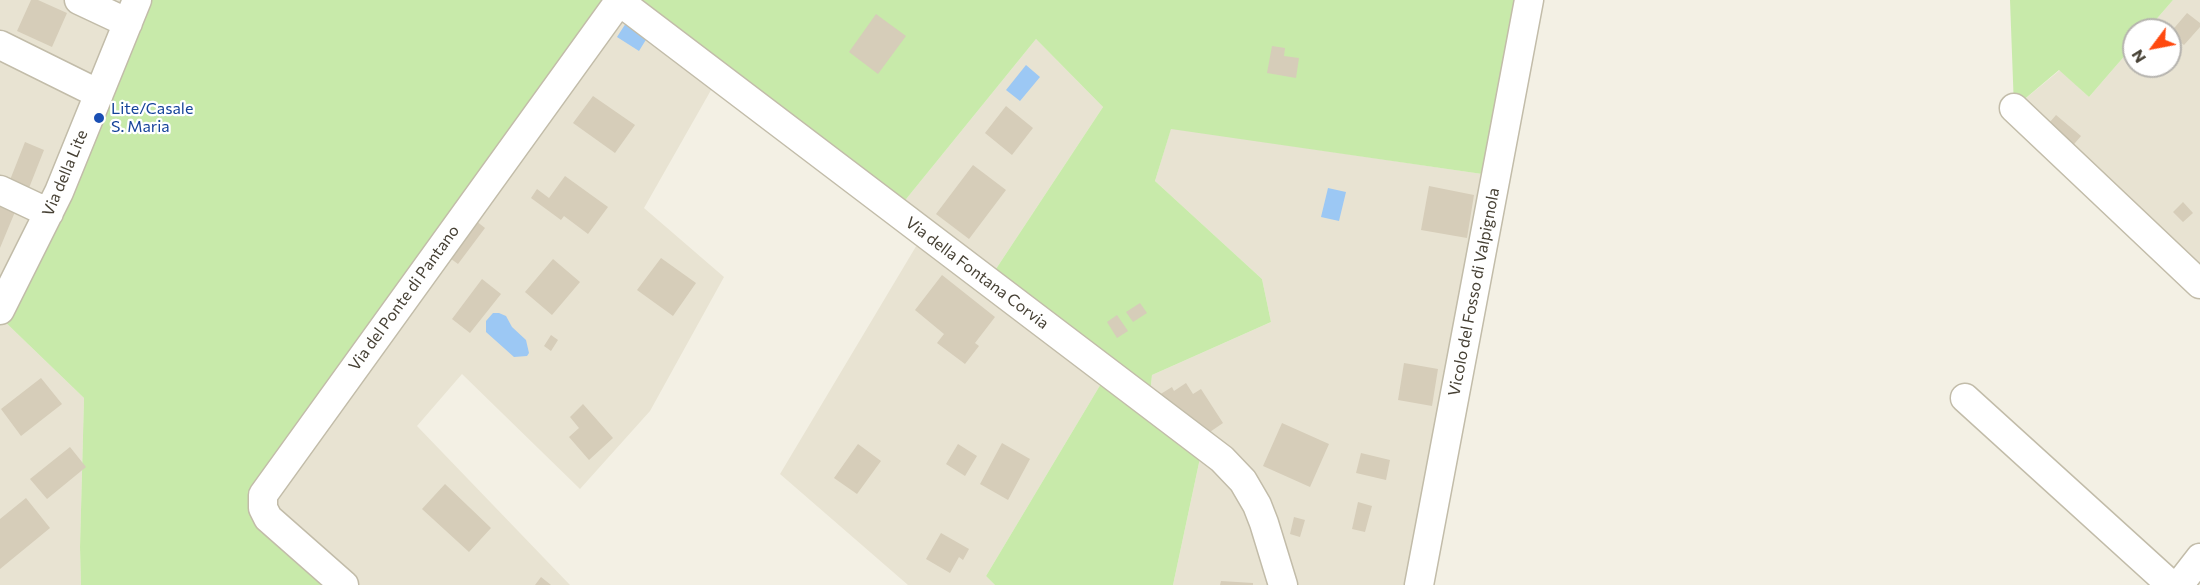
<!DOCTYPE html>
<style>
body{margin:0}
#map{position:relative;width:2200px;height:585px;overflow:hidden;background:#f3f0e4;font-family:Commissioner,sans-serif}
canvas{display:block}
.north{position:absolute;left:2122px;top:18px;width:60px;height:60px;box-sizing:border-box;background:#fff;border:2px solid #b5b3ae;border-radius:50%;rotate:238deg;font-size:16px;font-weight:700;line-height:24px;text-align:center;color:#464034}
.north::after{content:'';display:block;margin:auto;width:21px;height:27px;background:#ff490f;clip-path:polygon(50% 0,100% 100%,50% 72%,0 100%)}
</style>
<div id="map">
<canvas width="2200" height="585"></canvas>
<div class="north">N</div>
</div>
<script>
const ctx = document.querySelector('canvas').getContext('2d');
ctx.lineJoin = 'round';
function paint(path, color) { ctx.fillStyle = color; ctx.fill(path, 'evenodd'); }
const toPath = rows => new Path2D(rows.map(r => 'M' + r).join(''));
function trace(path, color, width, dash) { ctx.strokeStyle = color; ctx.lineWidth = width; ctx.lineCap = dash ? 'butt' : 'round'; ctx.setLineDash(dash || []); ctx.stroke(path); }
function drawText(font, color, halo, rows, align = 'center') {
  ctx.font = font + ' Commissioner,sans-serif'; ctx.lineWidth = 4.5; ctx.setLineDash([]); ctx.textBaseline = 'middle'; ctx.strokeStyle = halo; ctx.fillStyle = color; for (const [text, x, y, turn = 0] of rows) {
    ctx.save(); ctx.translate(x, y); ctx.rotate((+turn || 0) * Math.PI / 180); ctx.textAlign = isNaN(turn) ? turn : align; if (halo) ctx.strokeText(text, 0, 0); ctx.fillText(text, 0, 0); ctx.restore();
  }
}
paint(toPath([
 [0,0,137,0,0,310],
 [2173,0,2200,0,2200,284,2014,108,2060,70,2089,97,2134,45,2134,66,2170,66,2170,30,2147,30],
 [619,1,719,76,644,208,724,277,650,411,580,489,462,374,417,426,570,585,344,585,262,502],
 [1036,39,1103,107,988,281,1108,372,986,576,995,585,908,585,780,474,924,233,894,214],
 [1171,128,1489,175,1410,585,1173,585,1203,444,1149,403,1152,375,1271,322,1262,279,1155,181],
 [0,317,84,398,80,547,81,585,0,585]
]), '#e8e3d2');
paint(toPath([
 [137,0,1529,0,1496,176,1171,129,1155,181,1262,279,1271,322,1152,375,1149,403,1203,444,1173,585,995,585,986,576,1108,372,988,281,1103,107,1036,39,894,214,620,1,263,495,344,585,81,585,80,547,84,398,0,317],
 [2010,0,2173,0,2147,30,2134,30,2134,45,2089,97,2059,70,2014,108]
]), '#c8eaaa');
paint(toPath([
 [626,23,647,38,639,51,617,37],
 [1026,65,1040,77,1020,101,1006,90],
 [1328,188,1346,192,1339,221,1321,217],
 [493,313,499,313,506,316,512,327,526,340,529,353,527,356,514,357,486,332,486,321]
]), '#9cc8f4');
paint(toPath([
 [31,0,38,0,67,13,52,47,17,31],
 [2187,13,2200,23,2200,27,2184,45,2170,33],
 [876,14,906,36,878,74,849,52],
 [1272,46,1285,48,1284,56,1299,58,1296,78,1267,73],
 [593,96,635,125,615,153,573,123],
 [1006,106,1033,128,1012,155,985,133],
 [2056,115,2081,136,2069,150,2044,129],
 [25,142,44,150,29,188,10,180],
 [973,165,1006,190,969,239,936,214],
 [565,176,608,207,588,234,564,216,561,220,531,198,537,189,549,198],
 [1429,186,1474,195,1467,238,1421,230],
 [0,200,17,207,0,248],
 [2183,202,2193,213,2183,222,2173,212],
 [471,217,485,228,458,264,443,253],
 [661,258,696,283,673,316,637,290],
 [553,259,580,282,552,315,525,292],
 [942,275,995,317,975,343,979,346,965,364,937,343,944,334,915,310],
 [482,279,501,294,470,333,452,319],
 [1140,303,1147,313,1133,322,1126,312],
 [1117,315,1128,331,1117,338,1107,322],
 [551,335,558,340,551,351,544,346],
 [1404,363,1438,369,1432,406,1398,400],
 [41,378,62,404,21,436,1,409],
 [1186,383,1193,394,1201,389,1223,423,1204,436,1190,416,1178,424,1159,395,1172,387,1174,391],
 [583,404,613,438,589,460,569,437,579,428,570,417],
 [1282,423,1329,444,1310,487,1263,466],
 [1002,443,1030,459,1008,500,980,484],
 [858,444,881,461,857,494,834,478],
 [958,444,977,456,965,476,946,464],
 [70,447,86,467,47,499,30,479],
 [1361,453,1390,460,1386,480,1356,473],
 [445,484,491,528,469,552,422,509],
 [26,498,50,528,0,569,0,519],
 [1358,502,1372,506,1365,532,1352,529],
 [1294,517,1305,520,1300,537,1290,534],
 [941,533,969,549,963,560,959,557,950,573,926,559],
 [541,577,551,585,535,585],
 [1221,581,1253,583,1253,585,1220,585]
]), '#d6cdb9');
const minor = toPath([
 [79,0,128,23],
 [619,1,1222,459,1243,481,1257,505,1264,523,1283,585],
 [0,45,99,94],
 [2014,108,2200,284],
 [0,190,49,213],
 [0,310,59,192,137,0],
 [1965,398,2171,585],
 [344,585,268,518,263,508,263,495,620,0],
 [1419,585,1529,0],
 [2179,585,2200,558]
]);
trace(minor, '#c2bca9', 31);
trace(minor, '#fff', 28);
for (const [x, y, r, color] of [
 [99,118,6,"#1a4fb4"]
]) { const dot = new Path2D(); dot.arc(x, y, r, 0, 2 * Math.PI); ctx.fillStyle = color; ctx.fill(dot); trace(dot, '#fff', 2); }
drawText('16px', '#164399', '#fff', [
 ["Lite/Casale",111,109],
 ["S. Maria",111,127]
], 'left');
drawText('16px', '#464034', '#fff', [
 ["Via della Lite",65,173,-67],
 ["Via della Fontana Corvia",977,273,37],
 ["Vicolo del Fosso di Valpignola",1474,292,-79],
 ["Via del Ponte di Pantano",404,298,-54]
]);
</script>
